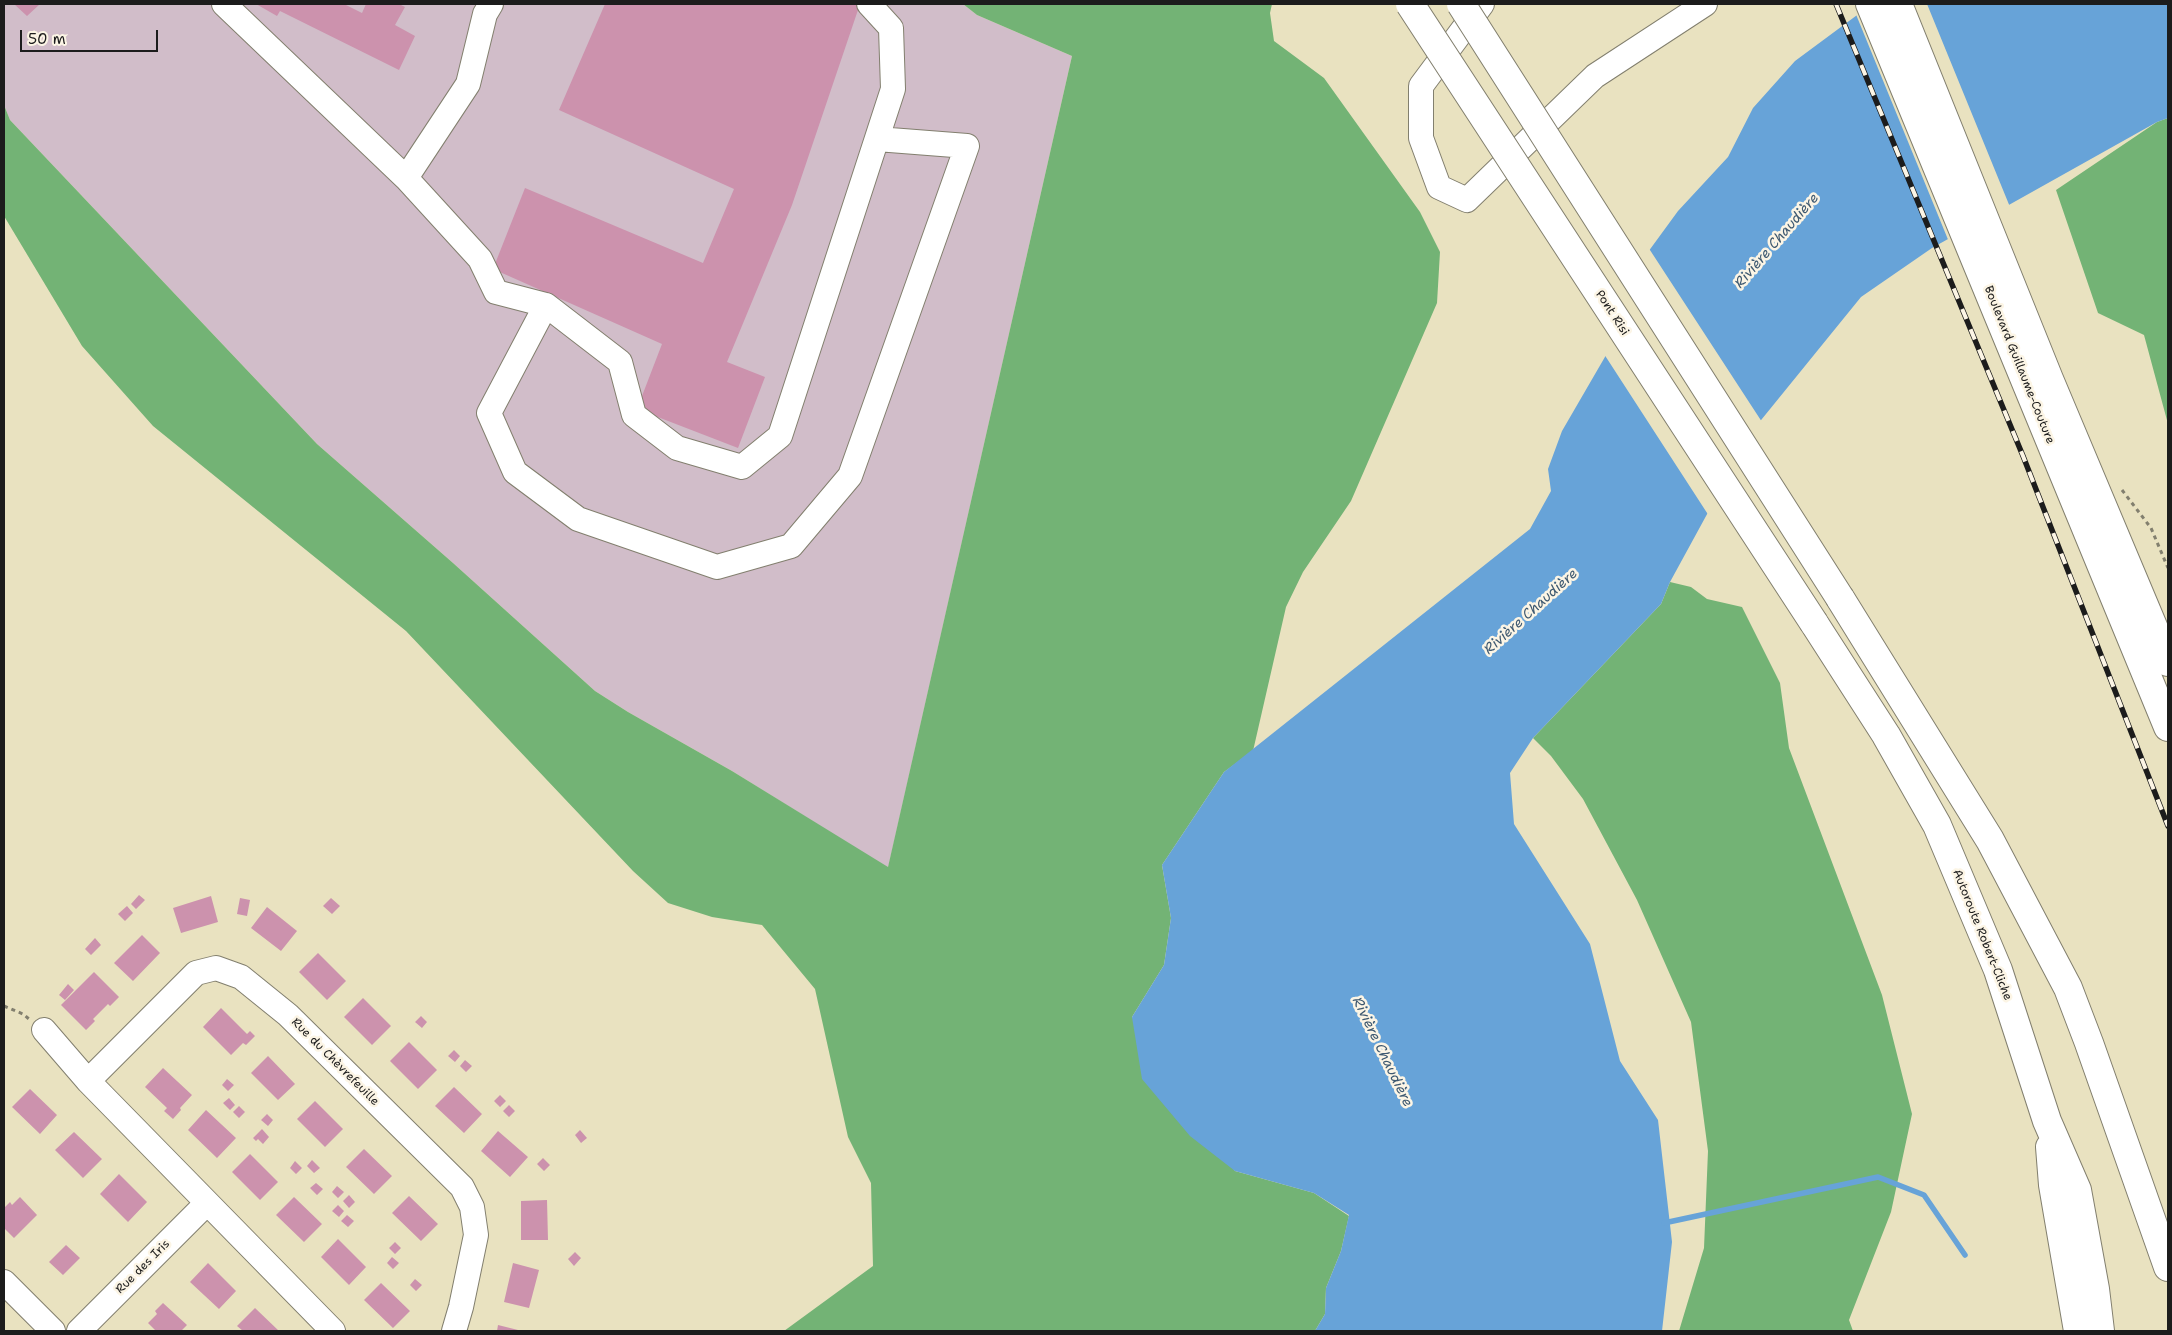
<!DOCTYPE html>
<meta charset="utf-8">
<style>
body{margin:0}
#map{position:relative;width:2172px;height:1335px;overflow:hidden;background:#e9e2c0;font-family:"Shantell Sans",sans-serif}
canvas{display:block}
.frame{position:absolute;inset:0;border:5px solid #1c1c1c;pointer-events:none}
.scale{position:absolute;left:20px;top:30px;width:138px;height:22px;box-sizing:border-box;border:2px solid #1c1c1c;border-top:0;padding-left:6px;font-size:15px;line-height:18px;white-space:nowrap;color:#1c1c1c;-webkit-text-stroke:4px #fcf5e5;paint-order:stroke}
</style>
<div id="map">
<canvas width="2172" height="1335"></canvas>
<div class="frame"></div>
<div class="scale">50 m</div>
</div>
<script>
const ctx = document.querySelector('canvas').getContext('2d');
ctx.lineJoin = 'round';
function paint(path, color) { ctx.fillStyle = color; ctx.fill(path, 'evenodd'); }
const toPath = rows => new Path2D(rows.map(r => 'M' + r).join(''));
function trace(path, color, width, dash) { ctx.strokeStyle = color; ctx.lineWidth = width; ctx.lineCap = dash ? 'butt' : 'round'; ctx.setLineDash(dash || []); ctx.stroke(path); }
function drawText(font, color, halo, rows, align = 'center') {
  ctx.font = font + ' "Shantell Sans",sans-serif'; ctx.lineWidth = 5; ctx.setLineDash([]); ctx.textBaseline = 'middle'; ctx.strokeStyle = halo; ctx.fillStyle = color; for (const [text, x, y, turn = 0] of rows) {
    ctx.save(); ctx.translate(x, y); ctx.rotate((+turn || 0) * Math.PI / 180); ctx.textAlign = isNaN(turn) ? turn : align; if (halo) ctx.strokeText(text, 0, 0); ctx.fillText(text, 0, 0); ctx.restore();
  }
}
paint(toPath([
 [4,4,963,4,977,15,1072,56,888,868,732,771,628,712,595,691,453,563,317,444,10,120,4,105]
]), '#d1bdc9');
paint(toPath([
 [963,4,1272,4,1270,13,1274,41,1324,78,1420,212,1440,252,1437,303,1351,501,1303,572,1286,607,1253,751,1224,772,1162,865,1171,918,1164,965,1132,1017,1235,1171,1314,1193,1349,1216,1341,1251,1326,1288,1325,1314,1315,1331,784,1331,873,1266,871,1183,848,1137,815,989,762,925,712,917,668,903,633,871,406,631,153,426,82,346,4,216,4,105,10,120,317,444,453,563,595,691,628,712,732,771,888,867,1072,56,977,15],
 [2168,118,2168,424,2144,335,2098,313,2056,190,2157,122],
 [1670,582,1691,587,1707,599,1742,607,1780,683,1789,748,1882,995,1912,1114,1891,1212,1849,1320,1853,1331,1679,1331,1704,1248,1708,1151,1691,1022,1637,900,1583,799,1551,756,1533,738,1661,604]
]), '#73b375');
paint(toPath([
 [1872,4,2168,4,2168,118,2157,122,1932,248,1861,297,1753,430,1670,582,1661,604,1533,738,1510,773,1514,824,1590,944,1620,1061,1658,1120,1672,1242,1662,1331,1315,1331,1325,1314,1326,1288,1341,1251,1349,1215,1314,1193,1235,1171,1190,1136,1142,1079,1132,1017,1164,965,1171,918,1162,865,1224,772,1530,529,1551,491,1548,469,1562,431,1609,350,1640,263,1678,211,1728,157,1753,108,1795,61]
]), '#67a3d8');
paint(toPath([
 [1866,4,1927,4,2010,207,1949,242,1855,12],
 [1648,247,1762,422,1755,431,1709,516,1604,354,1617,306,1638,262]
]), '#e9e2c0');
trace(toPath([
 [1664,1223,1878,1177,1924,1195,1965,1255]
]), '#67a3d8', 5.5);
paint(toPath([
 [14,4,40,4,27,16],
 [256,4,344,4,362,13,366,4,399,4,405,7,395,25,415,36,399,70,280,11,277,16],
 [605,4,860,4,792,205,727,362,765,377,738,448,637,409,662,344,493,269,525,188,703,263,734,189,559,110],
 [139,895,145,900,136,909,131,904],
 [211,896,218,922,181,933,173,908],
 [240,898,250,900,247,916,237,914],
 [331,898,340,906,332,914,323,906],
 [127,906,133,913,125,921,118,914],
 [267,907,297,931,281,951,251,928],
 [142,935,160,953,133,981,114,963],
 [95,938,101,945,91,955,85,949],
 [318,953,346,981,327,1000,299,972],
 [94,972,119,997,110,1006,108,1004,93,1019,95,1021,86,1030,61,1005],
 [68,984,74,990,65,1000,59,995],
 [363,998,391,1026,372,1045,344,1017],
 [221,1008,247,1034,250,1031,255,1036,246,1045,243,1043,231,1055,203,1027],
 [421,1016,427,1022,422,1028,415,1022],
 [409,1042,437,1070,418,1089,390,1061],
 [454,1050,460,1056,455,1062,448,1056],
 [268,1056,295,1084,278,1100,251,1073],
 [465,1060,472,1066,466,1072,460,1066],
 [163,1068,192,1095,180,1108,181,1110,173,1119,164,1111,167,1108,145,1087],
 [227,1079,234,1085,228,1091,222,1085],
 [454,1087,482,1114,464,1133,435,1106],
 [30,1089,57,1115,40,1134,12,1107],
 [500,1095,506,1101,500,1107,494,1101],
 [229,1098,235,1105,230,1110,223,1103],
 [315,1101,343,1129,325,1147,297,1119],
 [509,1105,515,1111,509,1117,503,1111],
 [239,1106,245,1112,239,1118,233,1112],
 [206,1110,236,1138,217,1158,188,1130],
 [267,1114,273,1120,268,1126,261,1120],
 [262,1129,269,1137,263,1144,258,1139,256,1141,253,1138],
 [580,1130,587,1138,581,1143,575,1135],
 [498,1131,528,1157,510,1177,481,1151],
 [74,1132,102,1159,83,1178,55,1150],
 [364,1149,392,1176,374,1194,346,1167],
 [250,1154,278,1182,260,1200,232,1172],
 [543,1158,550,1165,544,1171,537,1164],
 [312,1160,320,1168,314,1173,307,1166],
 [295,1161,302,1168,296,1174,290,1168],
 [119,1174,147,1202,128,1222,100,1194],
 [316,1183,323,1189,317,1195,310,1188],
 [337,1186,344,1192,338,1198,332,1192],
 [349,1195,355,1202,349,1208,343,1201],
 [409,1196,438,1224,421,1241,392,1213],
 [20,1197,37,1215,14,1238,4,1228,4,1208,10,1202,12,1205],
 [294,1197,322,1224,304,1242,276,1215],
 [547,1200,548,1240,521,1240,521,1201],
 [338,1205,344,1211,339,1217,332,1211],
 [347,1215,354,1221,348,1227,341,1221],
 [338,1239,366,1267,349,1285,321,1257],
 [395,1242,401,1248,395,1254,389,1248],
 [66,1245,80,1258,63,1275,49,1262],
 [575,1252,581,1258,574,1266,568,1259],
 [392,1257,399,1263,393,1269,387,1263],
 [208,1263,236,1291,219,1309,190,1282],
 [513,1263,539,1270,529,1308,504,1302],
 [415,1279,422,1285,416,1291,410,1285],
 [381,1283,410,1311,393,1328,364,1300],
 [163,1303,187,1325,181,1331,156,1331,148,1323,157,1314,155,1311],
 [255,1308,279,1331,243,1331,237,1326],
 [498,1325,522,1331,497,1331]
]), '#cc92ad');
const minor = toPath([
 [224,4,406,178,480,259,496,292,546,305,620,362,634,415,677,448,742,467,780,436,893,89,891,28,869,4],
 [1482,4,1421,86,1421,138,1439,187,1467,200,1595,76,1705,4],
 [406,178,468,84,485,14,491,4],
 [546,305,489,413,515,472,578,519,717,567,791,546,850,476,967,146,877,139],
 [44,1030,88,1081,333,1331],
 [88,1081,196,973,216,968,241,977,288,1015,462,1187,472,1207,476,1235,461,1307,454,1331],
 [4,1282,53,1331],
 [79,1331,207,1203]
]);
const major = toPath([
 [1870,4,2168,727],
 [1898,4,2049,379,2168,662]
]);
const highway = toPath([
 [1840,598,1990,840,2068,988,2089,1043,2168,1267],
 [1814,623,1886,735,1937,825,1998,970,2047,1121,2077,1190,2095,1289,2100,1331],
 [2050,1147,2053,1185,2078,1331]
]);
trace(minor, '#827f6e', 26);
trace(major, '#827f6e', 30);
trace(highway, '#827f6e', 30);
trace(toPath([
 [2122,490,2151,528,2168,568],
 [4,1006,23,1014,29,1019]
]), '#827f6e', 3, [4, 4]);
trace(minor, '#fff', 24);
trace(major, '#fff', 28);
trace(highway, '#fff', 28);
const rail = toPath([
 [1836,4,2023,456,2168,826]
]);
trace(rail, '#1c1c1c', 5.5);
trace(rail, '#fcf5e5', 4, [11]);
const highwayBridge = toPath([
 [1410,4,1814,623],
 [1461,4,1840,598]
]);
trace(highwayBridge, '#827f6e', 30, []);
trace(highwayBridge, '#fff', 28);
drawText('12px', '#1c1c1c', '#fcf5e5', [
 ["Pont Risi",1612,313,57],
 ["Boulevard Guillaume-Couture",2019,365,68],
 ["Autoroute Robert-Cliche",1982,935,68],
 ["Rue du Chèvrefeuille",335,1062,45],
 ["Rue des Iris",143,1267,-45]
]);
drawText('italic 14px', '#3e5971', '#fcf5e5', [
 ["Rivière Chaudière",1777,241,-49],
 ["Rivière Chaudière",1531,612,-42],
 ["Rivière Chaudière",1382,1052,64]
]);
</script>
